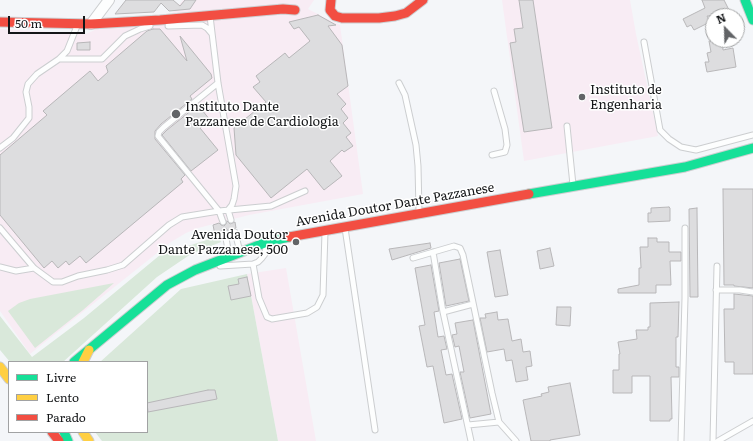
<!DOCTYPE html>
<style>
body{margin:0}
#map{position:relative;width:753px;height:441px;overflow:hidden;background:#f4f6f9;font-family:Literata,serif}
canvas{display:block}
.legend{position:absolute;left:8px;top:361px;width:140px;height:72px;box-sizing:border-box;background:#fff;border:1px solid #a1a2a3;margin:0;padding:5px 7px;list-style:none;font-size:12px;color:#141618}
.legend li{display:flex;align-items:center;gap:8px;height:20px}
.legend b{width:20px;border:1px solid #a1a2a3}
.north{position:absolute;left:705px;top:8px;width:40px;height:40px;box-sizing:border-box;background:#fff;border:1px solid #a1a2a3;border-radius:50%;rotate:337deg;font-size:11px;font-weight:700;line-height:16px;text-align:center;color:#141618}
.north::after{content:'';display:block;margin:auto;width:14px;height:18px;background:#626467;clip-path:polygon(50% 0,100% 100%,50% 72%,0 100%)}
.scale{position:absolute;left:8px;top:16px;width:77px;height:18px;box-sizing:border-box;border:2px solid #141618;border-top:0;padding-left:5px;font-size:12px;line-height:14px;white-space:nowrap;color:#141618;-webkit-text-stroke:3px #fff;paint-order:stroke}
</style>
<div id="map">
<canvas width="753" height="441"></canvas>
<ul class="legend">
<li><b style="height:5px;background:#16e098"></b>Livre</li>
<li><b style="height:5px;background:#ffcf43"></b>Lento</li>
<li><b style="height:5px;background:#f24e42"></b>Parado</li>
</ul>
<div class="north">N</div>
<div class="scale">50 m</div>
</div>
<script>
const ctx = document.querySelector('canvas').getContext('2d');
ctx.lineJoin = 'round';
function paint(path, color) { ctx.fillStyle = color; ctx.fill(path, 'evenodd'); }
const toPath = rows => new Path2D(rows.map(r => 'M' + r).join(''));
function trace(path, color, width, dash) { ctx.strokeStyle = color; ctx.lineWidth = width; ctx.lineCap = dash ? 'butt' : 'round'; ctx.setLineDash(dash || []); ctx.stroke(path); }
function drawText(font, color, halo, rows, align = 'center') {
  ctx.font = font + ' Literata,serif'; ctx.lineWidth = 3; ctx.setLineDash([]); ctx.textBaseline = 'middle'; ctx.strokeStyle = halo; ctx.fillStyle = color; for (const [text, x, y, turn = 0] of rows) {
    ctx.save(); ctx.translate(x, y); ctx.rotate((+turn || 0) * Math.PI / 180); ctx.textAlign = isNaN(turn) ? turn : align; if (halo) ctx.strokeText(text, 0, 0); ctx.fillText(text, 0, 0); ctx.restore();
  }
}
paint(toPath([
 [183,0,314,0,308,9,340,25,363,194,249,215,198,228,186,233,171,242,30,354,0,311,0,29,86,34,108,24,169,17],
 [502,0,630,0,636,34,658,136,524,161],
 [286,268,316,441,278,441,247,274]
]), '#f8ecf4');
paint(toPath([
 [219,236,221,242,191,254,157,277,63,362,10,362,0,350,0,316,32,357,84,318,160,255],
 [247,274,278,441,102,441,95,432,147,432,147,362,100,362,181,289],
 [114,283,83,310,35,348,8,311,19,303,30,299]
]), '#d9e8da');
const building = toPath([
 [126,0,173,0,180,6,185,0,196,0,190,9,169,11,161,3,154,12,115,14,126,0],
 [519,0,533,0,552,128,524,132,510,43,516,42,514,29,523,28,519,0],
 [702,0,724,0,731,14,726,16,707,16,710,22,694,30,691,25,687,27,683,19,705,8,702,0],
 [318,15,336,25,328,26,342,45,348,86,337,94,346,104,341,109,348,118,343,123,351,133,346,137,353,146,344,152,342,150,330,161,342,176,324,190,307,169,271,198,236,155,234,128,266,102,253,87,260,82,256,76,285,53,289,58,310,41,299,27,294,29,289,22,318,15],
 [153,29,160,29,187,61,180,36,211,74,212,78,190,96,192,99,161,124,155,131,155,139,185,175,181,179,183,182,86,263,80,256,69,265,66,261,58,268,52,261,44,268,0,215,0,155,47,115,43,111,90,71,98,81,108,72,106,66,147,31,153,29],
 [722,40,723,50,733,48,736,67,707,72,705,62,709,62,707,53,711,52,709,41,722,40],
 [90,42,90,50,77,50,77,43,90,42],
 [198,105,210,120,200,128,218,150,191,171,162,135,167,130,198,105],
 [723,189,753,189,753,288,734,286,734,285,724,285,723,189],
 [669,207,670,208,670,221,648,222,648,213,651,213,651,208,669,207],
 [697,208,698,297,690,297,689,209,697,208],
 [227,221,230,224,235,222,236,228,233,229,231,232,229,233,227,229,224,229,221,231,221,234,215,235,213,225,219,223,221,225,224,226,226,224,227,221],
 [648,238,657,238,657,242,669,242,669,252,681,252,681,261,670,261,671,285,656,285,656,293,618,293,618,289,639,285,639,268,641,268,640,247,648,247,648,238],
 [430,243,431,248,392,260,389,249,430,243],
 [550,248,554,266,540,269,537,251,550,248],
 [500,250,508,295,495,297,487,252,500,250],
 [460,259,469,301,446,306,439,263,460,259],
 [431,265,439,311,434,312,438,337,444,336,447,349,441,350,446,375,452,374,462,419,444,423,433,366,427,367,419,326,425,325,415,268,431,265],
 [247,277,251,296,231,300,228,286,239,284,238,279,247,277],
 [734,294,753,296,753,374,734,374,734,362,725,362,724,309,734,309,734,294],
 [679,302,678,337,676,337,676,367,679,367,679,377,671,377,672,419,670,419,670,421,650,421,650,376,632,376,632,393,613,393,613,370,619,370,619,354,620,354,618,342,637,339,636,330,648,330,648,327,650,327,650,303,679,302],
 [557,307,571,307,570,326,556,325,557,307],
 [497,312,498,320,508,319,512,341,521,339,523,352,530,351,532,366,526,367,528,380,516,382,512,360,506,361,504,349,487,352,480,318,486,318,485,314,497,312],
 [473,320,491,414,470,418,460,372,464,372,459,346,455,347,452,335,457,334,455,323,473,320],
 [570,383,580,435,550,440,550,441,531,441,523,400,542,396,541,394,549,392,548,387,570,383],
 [208,390,215,390,217,399,148,412,147,403,208,390]
]);
paint(building, '#dddddf');
trace(building, '#b8b7b9', 1);
const lane = toPath([
 [210,16,218,83,236,186,234,199,232,205,228,210,231,220],
 [168,26,202,25,207,28,212,34],
 [644,42,660,130,669,139,681,147,696,150,753,135],
 [59,59,67,51,77,26],
 [218,83,164,127,159,132,158,136,219,211,223,222],
 [399,83,405,95,416,145,418,166,419,212],
 [567,126,573,185],
 [0,148,13,138,29,118,29,107,26,92,28,84,37,74,59,59,102,59,125,36,140,29,150,26],
 [492,155,505,152,507,145,505,129,494,91],
 [0,228,34,268,53,282,62,282,78,276,107,270,123,265,169,225,182,217,219,211,271,206,305,191],
 [345,228,375,430],
 [235,232,240,252],
 [225,233,229,255],
 [433,252,443,312,471,441],
 [413,258,454,246,460,248,463,255,492,393,499,422,516,441],
 [253,264,259,298,267,317,272,319,307,313,317,307,323,295,325,232],
 [220,266,253,264,258,262,262,258,265,254,266,243],
 [0,267,16,271,34,268],
 [716,290,740,290,753,292],
 [443,312,473,304],
 [468,425,499,422],
 [681,441,685,298,685,228],
 [713,441,717,266],
 [718,441,753,421]
]);
const street = toPath([
 [91,24,109,0]
]);
const fast = toPath([
 [745,0,753,20],
 [529,194,685,167,753,148],
 [74,362,167,285,195,270,267,242,289,237],
 [64,432,68,441]
]);
const slow = toPath([
 [83,362,89,350],
 [0,367,9,379],
 [83,432,89,441]
]);
const jam = toPath([
 [331,0,330,10,335,16,342,18,379,18,395,16,406,13,423,0],
 [0,22,91,24,160,20,283,9,295,10],
 [289,237,529,194],
 [52,432,59,441]
]);
trace(lane, '#ccced0', 7);
trace(street, '#ccced0', 12);
trace(fast, '#ccced0', 11);
trace(slow, '#ccced0', 11);
trace(jam, '#ccced0', 11);
trace(lane, '#fdfefe', 5);
trace(street, '#fdfefe', 10);
trace(fast, '#16e098', 9);
trace(slow, '#ffcf43', 9);
trace(jam, '#f24e42', 9);
for (const [x, y, r, color] of [
 [582,97,4,"#626467"],
 [176,114,5,"#626467"],
 [296,242,4,"#626467"]
]) { const dot = new Path2D(); dot.arc(x, y, r, 0, 2 * Math.PI); ctx.fillStyle = color; ctx.fill(dot); trace(dot, '#fff', 1.5); }
drawText('13px', '#141618', '#fff', [
 ["Instituto de",590,90],
 ["Engenharia",590,105],
 ["Instituto Dante",185,107],
 ["Pazzanese de Cardiologia",185,122],
 ["Avenida Doutor",288,235,"right"],
 ["Dante Pazzanese, 500",288,250,"right"]
], 'left');
drawText('13px', '#141618', '#fff', [
 ["Avenida Doutor Dante Pazzanese",395,205,-10]
]);
</script>
